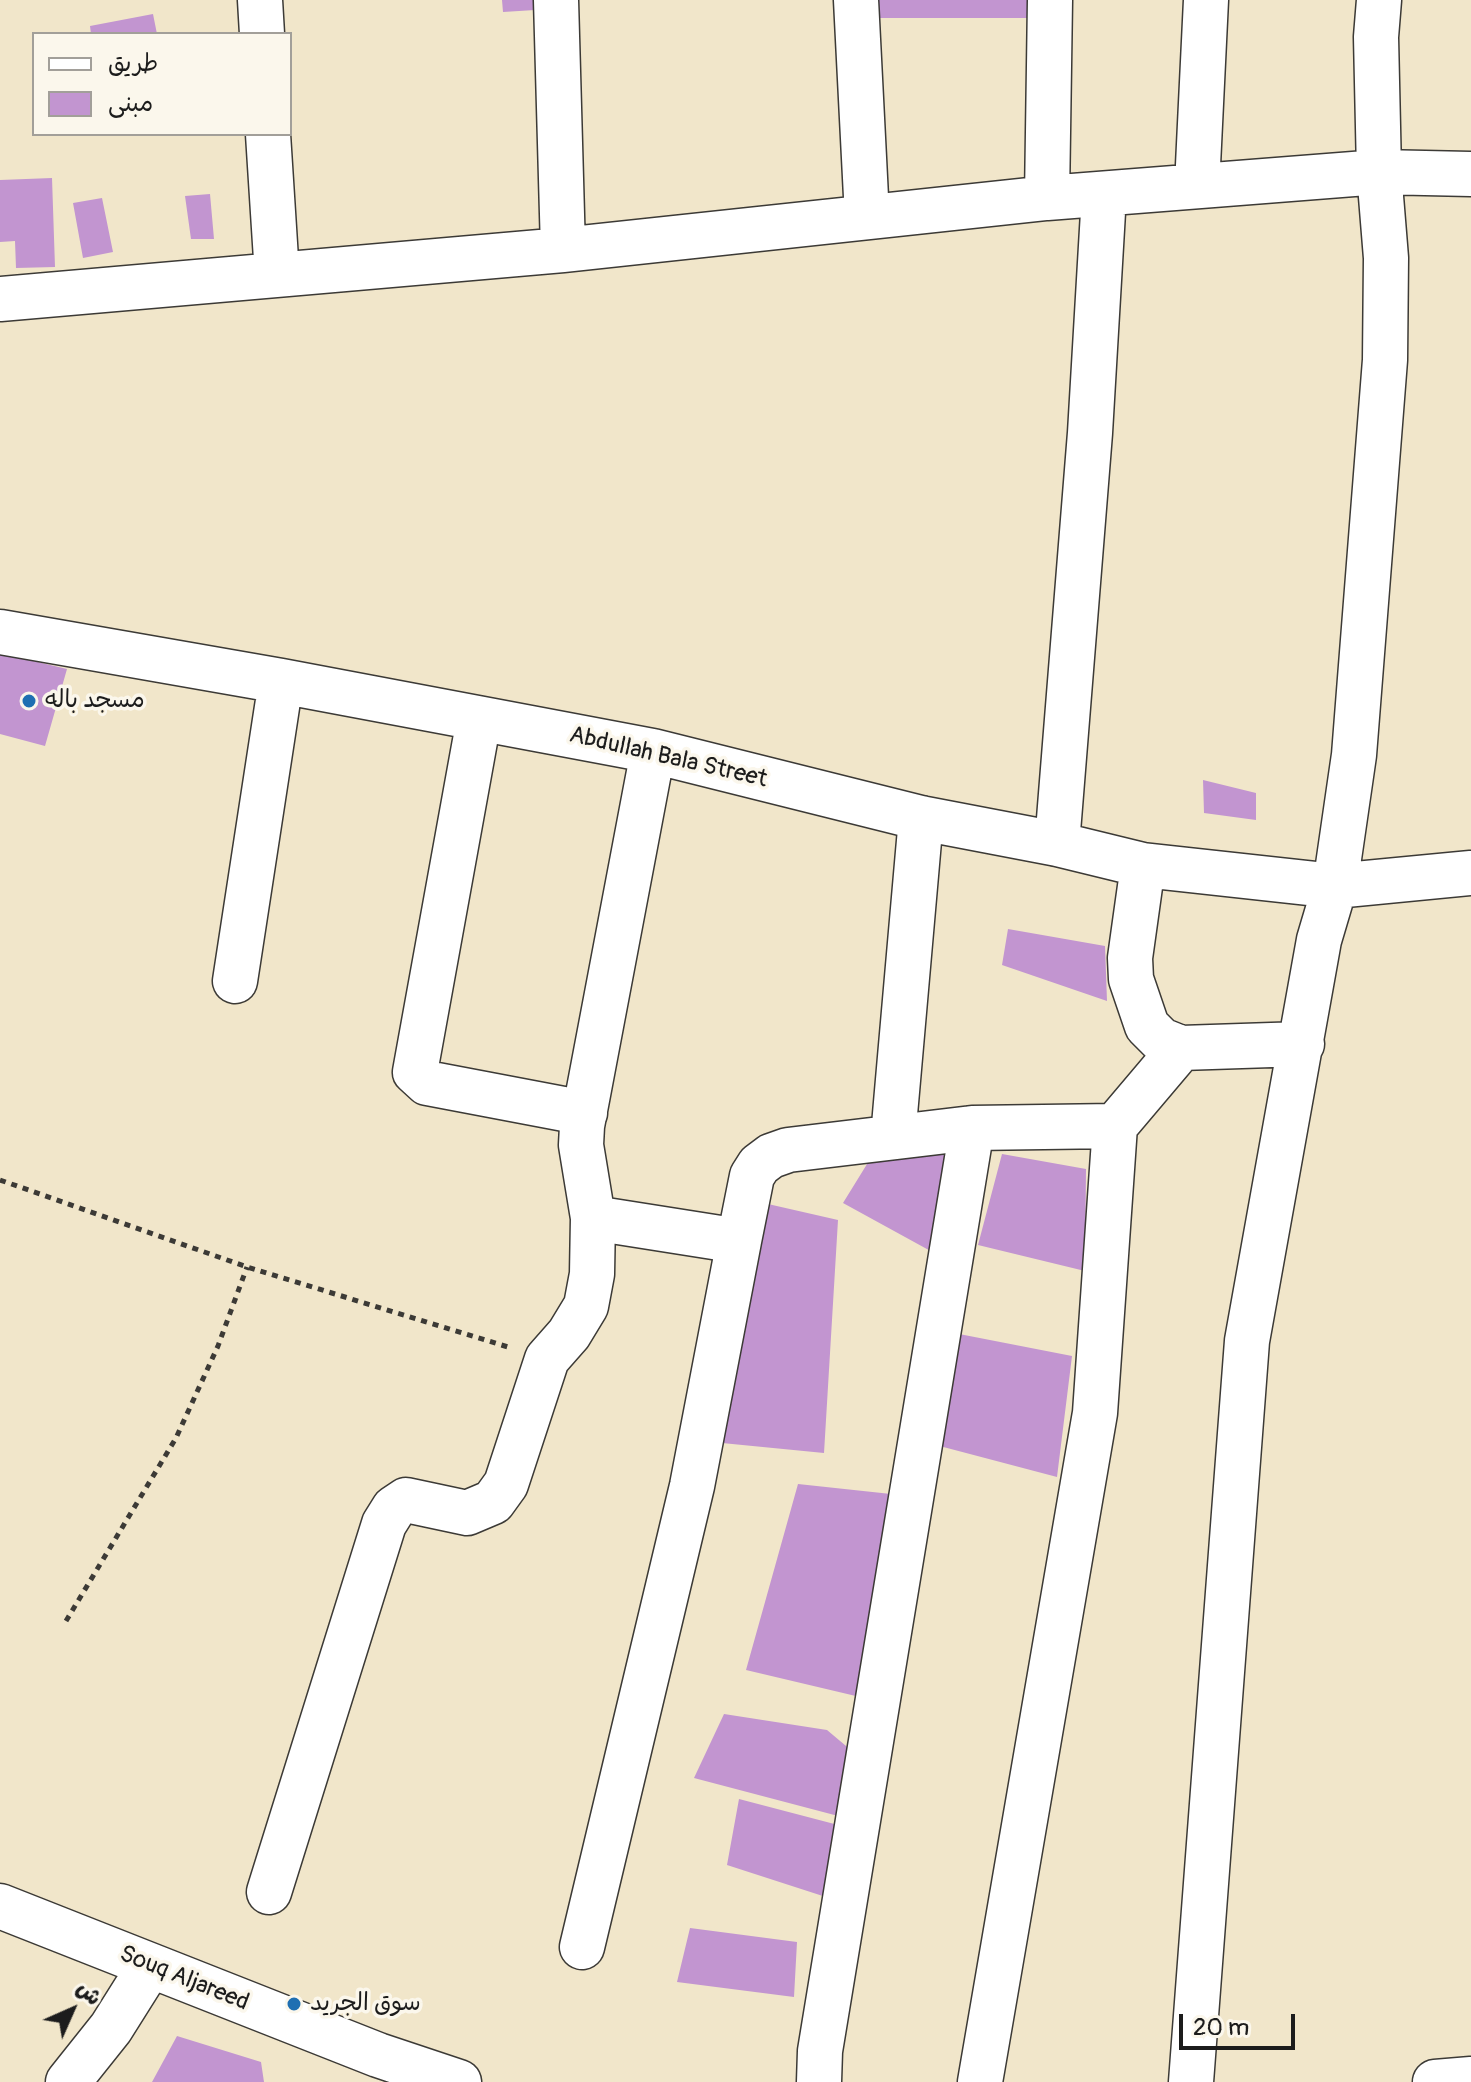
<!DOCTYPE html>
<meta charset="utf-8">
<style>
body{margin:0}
#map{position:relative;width:1471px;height:2082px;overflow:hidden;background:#f1e6ca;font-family:Pangolin,"Playpen Sans Arabic",sans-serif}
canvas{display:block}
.legend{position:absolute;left:32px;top:32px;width:260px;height:104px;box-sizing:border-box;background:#fbf7ec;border:2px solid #a29f99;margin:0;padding:10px 14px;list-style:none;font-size:24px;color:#1c1c1c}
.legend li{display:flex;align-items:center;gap:16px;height:40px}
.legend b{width:40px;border:2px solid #a29f99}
.north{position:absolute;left:32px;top:1970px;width:80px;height:80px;-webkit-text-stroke:6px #fbf7ec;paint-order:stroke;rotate:45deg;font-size:22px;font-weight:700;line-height:32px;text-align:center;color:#1c1c1c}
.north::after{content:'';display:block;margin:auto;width:28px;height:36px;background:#1c1c1c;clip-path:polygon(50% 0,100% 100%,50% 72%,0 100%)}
.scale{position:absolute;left:1179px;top:2014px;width:116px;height:36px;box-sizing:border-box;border:4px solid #1c1c1c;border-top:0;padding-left:10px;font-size:24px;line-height:28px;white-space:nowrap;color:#1c1c1c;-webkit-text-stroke:6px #fbf7ec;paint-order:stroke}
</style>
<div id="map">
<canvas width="1471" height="2082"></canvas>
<ul class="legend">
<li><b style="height:10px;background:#fff"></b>طريق</li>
<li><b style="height:22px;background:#c295d0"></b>مبنى</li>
</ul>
<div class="north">ش</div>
<div class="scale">20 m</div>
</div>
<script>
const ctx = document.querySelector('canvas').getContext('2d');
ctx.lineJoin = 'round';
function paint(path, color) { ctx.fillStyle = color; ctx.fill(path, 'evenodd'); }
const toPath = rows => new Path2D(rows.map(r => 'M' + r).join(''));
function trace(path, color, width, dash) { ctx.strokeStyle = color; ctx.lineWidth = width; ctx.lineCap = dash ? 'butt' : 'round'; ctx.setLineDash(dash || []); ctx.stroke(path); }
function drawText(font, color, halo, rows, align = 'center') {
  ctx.font = font + ' Pangolin,"Playpen Sans Arabic",sans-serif'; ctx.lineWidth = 7; ctx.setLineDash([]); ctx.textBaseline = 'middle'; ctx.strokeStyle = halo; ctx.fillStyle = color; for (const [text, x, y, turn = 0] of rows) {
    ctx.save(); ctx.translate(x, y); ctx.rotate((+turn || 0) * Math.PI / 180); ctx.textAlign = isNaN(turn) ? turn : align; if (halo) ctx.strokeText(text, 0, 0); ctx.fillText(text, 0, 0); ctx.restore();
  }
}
paint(toPath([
 [502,0,550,0,551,9,503,12],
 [871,0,1037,0,1037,18,871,18],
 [153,14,157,34,91,34,90,26],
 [52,178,55,267,16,268,15,241,0,242,0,180],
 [210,194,214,239,191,239,185,196],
 [102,198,113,252,83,258,73,203],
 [0,653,67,669,45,746,0,734],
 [1203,780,1256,793,1256,820,1204,813],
 [1008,929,1105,946,1107,1001,1002,965],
 [951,1154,936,1254,843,1203,872,1156],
 [1002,1154,1086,1169,1085,1271,978,1245],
 [768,1204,838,1220,824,1453,722,1443],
 [954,1333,1072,1356,1057,1477,932,1444],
 [798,1484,891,1494,860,1697,746,1670],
 [724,1714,827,1730,852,1751,842,1817,694,1778],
 [739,1799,842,1826,829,1898,727,1865],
 [690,1928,797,1942,794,1997,677,1982],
 [177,2036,261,2062,264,2082,152,2082]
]), '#c295d0');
const minor = toPath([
 [260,0,262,34],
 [556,0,563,250],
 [856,0,867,217],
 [268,134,277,275],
 [1197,186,1206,0],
 [1047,198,1050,0],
 [0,299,563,250,1047,198,1379,172,1471,174],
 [0,632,281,681,653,751,921,818,1057,844,1143,865,1335,886,1354,755,1385,360,1386,258,1379,172,1376,37,1379,0],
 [479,719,415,1072,427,1083,585,1113],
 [1057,844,1090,433,1104,195],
 [1143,865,1130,958,1131,979,1147,1026,1161,1040,1181,1048,1302,1044],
 [235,981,281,681],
 [893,1137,921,818],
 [593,1218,739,1241,752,1176,759,1165,771,1156,788,1150,972,1128,1115,1126],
 [269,1892,384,1524,394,1508,406,1500,467,1513,493,1502,506,1484,547,1359,569,1334,586,1306,592,1274,593,1218,581,1145,582,1126,653,751],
 [0,1906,378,2055,459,2082],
 [582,1947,692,1486,739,1241],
 [68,2082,111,2028,150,1966],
 [819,2082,820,2051,972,1128],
 [980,2082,1095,1413,1115,1126,1181,1048],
 [1191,2082,1247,1341,1319,940,1335,886,1471,873],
 [1435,2082,1471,2079]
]);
trace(minor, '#3c3a36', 47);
trace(toPath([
 [0,1180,247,1267,508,1347],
 [66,1621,176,1438,218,1346,247,1267]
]), '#3c3a36', 5, [6, 6]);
trace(minor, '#fff', 44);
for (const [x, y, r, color] of [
 [29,701,8,"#1f6fb2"],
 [294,2004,8,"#1f6fb2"]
]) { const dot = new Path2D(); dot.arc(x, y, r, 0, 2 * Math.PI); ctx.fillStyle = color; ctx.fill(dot); trace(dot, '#fbf7ec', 3); }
drawText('24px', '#1c1c1c', '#fbf7ec', [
 ["مسجد باله",45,701],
 ["سوق الجريد",310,2004]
], 'left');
drawText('24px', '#1c1c1c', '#fbf7ec', [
 ["Abdullah Bala Street",668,758,13],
 ["Souq Aljareed",184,1979,22]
]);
</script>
